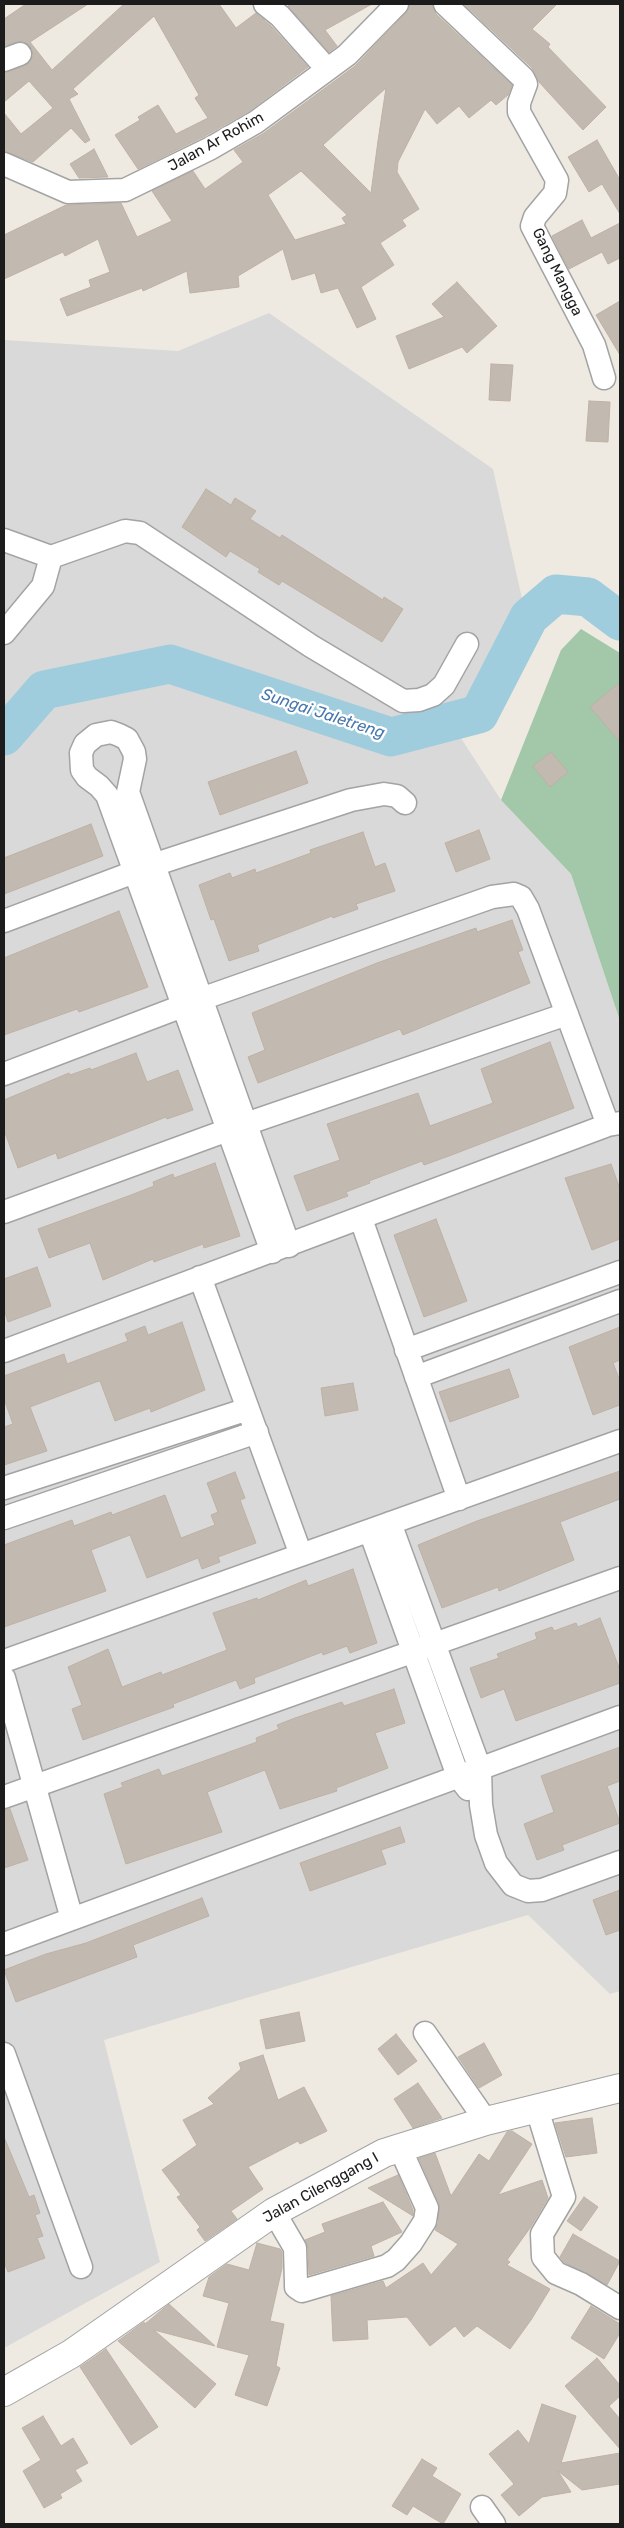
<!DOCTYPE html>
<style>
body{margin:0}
#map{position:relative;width:624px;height:2528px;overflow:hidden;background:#eeeae1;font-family:Rubik,sans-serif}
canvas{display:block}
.frame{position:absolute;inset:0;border:5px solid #1c1c1c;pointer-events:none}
</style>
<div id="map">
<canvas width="624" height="2528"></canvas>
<div class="frame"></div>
</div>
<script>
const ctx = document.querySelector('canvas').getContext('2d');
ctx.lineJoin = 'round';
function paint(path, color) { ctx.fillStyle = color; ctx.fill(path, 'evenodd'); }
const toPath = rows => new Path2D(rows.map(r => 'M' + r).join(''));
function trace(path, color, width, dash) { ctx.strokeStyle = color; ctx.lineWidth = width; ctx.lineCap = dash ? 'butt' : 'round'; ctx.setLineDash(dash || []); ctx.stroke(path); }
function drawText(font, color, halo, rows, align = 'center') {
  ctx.font = font + ' Rubik,sans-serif'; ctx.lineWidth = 5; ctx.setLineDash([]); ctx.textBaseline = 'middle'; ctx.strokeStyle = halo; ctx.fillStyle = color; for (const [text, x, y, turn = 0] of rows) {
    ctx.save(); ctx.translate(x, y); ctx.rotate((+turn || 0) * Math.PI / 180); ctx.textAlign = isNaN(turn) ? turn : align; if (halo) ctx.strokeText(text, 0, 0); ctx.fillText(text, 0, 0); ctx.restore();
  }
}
paint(toPath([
 [269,313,493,469,523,603,516,659,448,718,501,800,571,874,620,1021,620,1991,610,1994,528,1915,104,2040,160,2262,4,2348,4,340,178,351]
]), '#dad9d9');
paint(toPath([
 [581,629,620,653,620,1021,571,874,501,800,561,650]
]), '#a2c7a9');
trace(toPath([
 [4,736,44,690,170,664,391,737,479,714,529,617,556,594,588,597,620,621]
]), '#a0cddd', 39);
const building = toPath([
 [26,4,88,4,30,42,52,70,124,4,219,4,236,28,256,13,271,26,308,67,249,111,205,136,138,169,115,135,140,120,138,117,158,105,176,134,208,118,195,98,199,95,154,16,73,89,78,94,69,99,90,140,85,143,71,128,33,162,4,151,4,113,21,134,53,108,29,81,4,102,4,73,25,66,33,56,32,49,23,41,4,46,4,19,26,4],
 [291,4,372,4,325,30,337,46,329,52,288,6,291,4],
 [410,4,432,4,436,14,512,85,508,95,496,105,491,100,469,118,459,106,437,124,425,109,398,162,397,172,419,209,402,220,406,226,380,243,394,265,361,287,376,319,357,328,338,288,321,293,315,273,292,280,283,249,238,276,239,287,190,293,187,271,143,291,142,288,67,316,60,299,91,287,89,280,110,272,98,239,65,256,63,252,4,279,4,235,66,205,121,203,137,237,172,221,152,191,193,171,205,189,243,162,234,150,264,133,355,66,406,13,410,4],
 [386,88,378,141,371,193,323,145,386,88],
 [301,171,347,215,342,218,346,224,295,240,268,195,301,171],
 [464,4,557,4,532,29,550,44,548,47,606,107,583,130,539,82,532,68,464,4],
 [597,140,620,180,620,214,602,184,589,192,568,157,597,140],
 [94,149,108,177,79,178,70,164,94,149],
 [582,220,591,238,620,223,620,258,608,264,602,252,569,269,552,236,582,220],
 [457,282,497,326,467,353,462,347,409,369,396,336,444,317,432,304,457,282],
 [620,301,620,355,596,315,620,301],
 [491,364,513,365,510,401,489,400,491,364],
 [589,401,610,402,608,442,586,441,589,401],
 [206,489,231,505,235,498,256,511,250,519,280,538,282,535,383,600,384,597,403,609,382,642,282,581,279,585,258,572,260,569,230,551,226,557,182,527,206,489],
 [620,682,620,742,590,707,620,682],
 [296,751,308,783,220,815,208,782,296,751],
 [551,752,568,772,550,787,533,766,551,752],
 [91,824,103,856,4,894,4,858,91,824],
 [479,830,490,859,456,872,445,843,479,830],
 [363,832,375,867,385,863,395,891,356,904,358,909,333,918,332,916,257,945,259,951,229,961,214,919,211,920,199,885,230,873,232,878,255,869,256,873,311,853,310,850,363,832],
 [119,911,148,987,79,1012,77,1009,4,1035,4,958,119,911],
 [512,920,523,950,518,952,530,983,403,1035,400,1029,258,1083,248,1057,265,1050,252,1013,377,963,476,928,477,932,512,920],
 [550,1042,574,1108,449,1156,424,1165,422,1161,369,1181,370,1183,346,1192,348,1196,307,1211,294,1176,340,1160,327,1124,418,1093,430,1126,493,1103,481,1069,550,1042],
 [136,1053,147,1082,178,1070,193,1110,167,1119,166,1117,58,1159,56,1153,18,1168,4,1130,4,1100,69,1073,70,1075,90,1068,91,1070,136,1053],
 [215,1163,240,1236,204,1248,203,1244,154,1262,153,1259,103,1280,90,1243,49,1258,38,1229,131,1195,154,1186,153,1182,173,1174,174,1178,215,1163],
 [611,1164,620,1189,620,1239,592,1250,565,1178,611,1164],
 [436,1219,467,1301,424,1317,394,1235,436,1219],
 [37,1267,51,1306,8,1322,4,1309,4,1279,37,1267],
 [182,1322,205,1390,151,1412,150,1408,115,1421,100,1381,96,1382,30,1407,47,1451,4,1465,4,1427,13,1424,4,1399,4,1376,64,1354,67,1364,128,1341,125,1334,145,1326,148,1335,182,1322],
 [620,1327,620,1360,613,1363,620,1381,620,1405,593,1415,569,1347,620,1327],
 [509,1369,519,1397,450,1422,439,1392,509,1369],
 [353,1383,358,1410,325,1416,321,1388,353,1383],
 [620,1471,620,1499,560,1522,574,1560,499,1591,498,1587,442,1608,418,1545,477,1521,620,1471],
 [235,1472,245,1498,240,1500,256,1543,218,1557,220,1562,202,1569,198,1558,147,1578,130,1535,91,1550,106,1591,4,1627,4,1545,72,1520,74,1526,111,1512,112,1515,165,1495,181,1538,215,1525,211,1515,218,1512,207,1483,235,1472],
 [353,1569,377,1643,350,1653,347,1646,323,1655,322,1652,254,1678,255,1683,240,1689,236,1680,173,1704,174,1707,83,1740,72,1709,82,1705,68,1667,108,1649,122,1687,161,1672,162,1675,227,1650,213,1613,257,1598,258,1600,306,1580,308,1586,353,1569],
 [600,1618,620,1670,620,1683,516,1721,504,1689,481,1698,470,1668,499,1658,497,1654,537,1639,535,1633,552,1627,554,1631,576,1623,578,1627,600,1618],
 [394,1689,405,1723,375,1733,388,1768,336,1788,337,1791,321,1796,280,1809,265,1770,207,1792,222,1832,126,1864,104,1794,123,1787,121,1783,159,1769,162,1776,257,1742,256,1738,279,1729,277,1725,295,1718,342,1702,344,1706,394,1689],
 [620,1747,620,1781,607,1786,620,1823,562,1845,564,1850,537,1860,524,1824,554,1812,541,1776,620,1747],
 [10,1809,28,1860,4,1868,4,1810,10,1809],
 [400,1827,405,1842,381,1850,386,1864,310,1891,300,1863,400,1827],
 [620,1890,620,1930,606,1935,593,1900,620,1890],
 [202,1898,209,1916,133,1945,137,1957,16,2002,4,1970,46,1954,86,1943,202,1898],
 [299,2012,305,2041,266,2049,260,2020,299,2012],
 [396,2034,417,2061,398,2075,378,2049,396,2034],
 [484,2043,502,2075,479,2088,458,2057,484,2043],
 [263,2055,278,2100,304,2087,327,2131,300,2144,298,2141,248,2167,263,2189,231,2211,237,2219,205,2241,197,2230,200,2227,177,2197,181,2195,162,2170,197,2145,183,2120,214,2104,208,2098,241,2069,239,2063,263,2055],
 [418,2083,442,2118,413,2128,394,2099,418,2083],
 [592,2118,597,2153,566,2157,555,2123,592,2118],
 [512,2131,532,2144,498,2195,542,2180,548,2198,530,2228,507,2260,510,2262,507,2265,550,2289,531,2320,510,2349,477,2326,464,2337,455,2326,430,2346,407,2317,367,2320,368,2339,333,2341,331,2296,383,2281,386,2288,423,2263,431,2275,458,2244,435,2230,438,2223,439,2203,419,2158,435,2153,451,2196,479,2154,489,2161,507,2132,512,2131],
 [4,2137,29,2197,34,2195,40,2213,35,2215,43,2236,37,2238,45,2258,8,2272,4,2262,4,2137],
 [398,2175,413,2210,413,2216,368,2188,398,2175],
 [584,2197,598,2207,581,2231,567,2221,584,2197],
 [383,2202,402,2232,371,2246,374,2256,309,2275,308,2248,305,2240,325,2232,322,2224,383,2202],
 [573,2234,620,2261,607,2285,564,2262,560,2257,573,2234],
 [257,2243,280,2249,282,2252,282,2268,270,2321,284,2324,276,2366,280,2368,267,2406,235,2395,249,2355,217,2347,229,2303,203,2296,209,2277,227,2264,249,2270,257,2243],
 [169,2304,215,2346,154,2330,216,2384,195,2408,118,2341,144,2322,145,2324,169,2304],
 [591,2306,620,2324,620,2333,604,2359,571,2338,591,2306],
 [106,2349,158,2427,131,2445,80,2367,106,2349],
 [597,2358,620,2385,620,2396,609,2406,620,2419,620,2449,565,2386,597,2358],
 [542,2404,576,2416,561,2463,620,2453,620,2484,582,2490,558,2471,571,2492,542,2497,519,2516,501,2495,514,2484,489,2454,518,2430,529,2444,542,2404],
 [43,2416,61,2446,73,2438,88,2463,75,2470,82,2481,60,2494,62,2498,44,2508,23,2471,41,2460,22,2428,43,2416],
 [422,2459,437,2468,432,2476,461,2494,443,2524,413,2506,407,2515,392,2506,422,2459]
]);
paint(building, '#c2b9b1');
trace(building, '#bfb1a4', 1);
const minor = toPath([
 [265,4,280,16,327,69],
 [445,4,523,78,526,84,519,103,519,112,557,180,555,193,535,217,532,226,594,345,604,378],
 [4,60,20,54],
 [4,164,68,192,125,190,211,148,256,122,347,55,397,4],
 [4,540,51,557,125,531,140,533,311,646,403,701,419,700,433,695,444,685,467,644],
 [4,633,43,586,51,557],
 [4,921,153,865,351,800,384,794,397,796,405,803],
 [4,1074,201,999,492,897,514,894,521,897,528,909,608,1125],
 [4,1212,228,1130,567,1014],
 [361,1219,459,1499],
 [272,1252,107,795,99,786,87,777,82,770,81,753,85,744,96,735,111,732,119,735,127,739,134,752,135,759,128,792,289,1246],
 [200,1277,301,1555],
 [406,1350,620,1272],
 [4,1351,608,1125,620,1123],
 [416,1377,620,1301],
 [4,1488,248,1409],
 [4,1518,257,1432],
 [390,1523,480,1769,481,1805,486,1835,496,1863,513,1885,528,1891,542,1890,620,1862],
 [370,1531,458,1776,468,1789],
 [4,1661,620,1441],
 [4,1678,72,1919],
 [4,1797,620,1578],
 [4,1944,620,1717],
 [425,2033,486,2121],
 [4,2054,81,2267],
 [537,2109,564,2197,542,2234,543,2257,556,2273,581,2284,620,2308],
 [274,2212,295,2248,296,2283,296,2287,302,2291,387,2266,396,2260,411,2243,425,2221,427,2208,400,2148],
 [482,2507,494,2524]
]);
const tertiary = toPath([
 [4,2392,71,2354,274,2212,384,2153,486,2121,620,2088]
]);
trace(minor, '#a3a3a3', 25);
trace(tertiary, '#a3a3a3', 30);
trace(minor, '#fff', 22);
trace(tertiary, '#fff', 28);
drawText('15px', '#1c1c1c', '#fff', [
 ["Jalan Ar Rohim",216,142,-29],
 ["Gang Mangga",557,272,64],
 ["Jalan Cilenggang I",321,2188,-29]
]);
drawText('italic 16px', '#4777ad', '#fff', [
 ["Sungai Jaletreng",323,714,18]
]);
</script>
